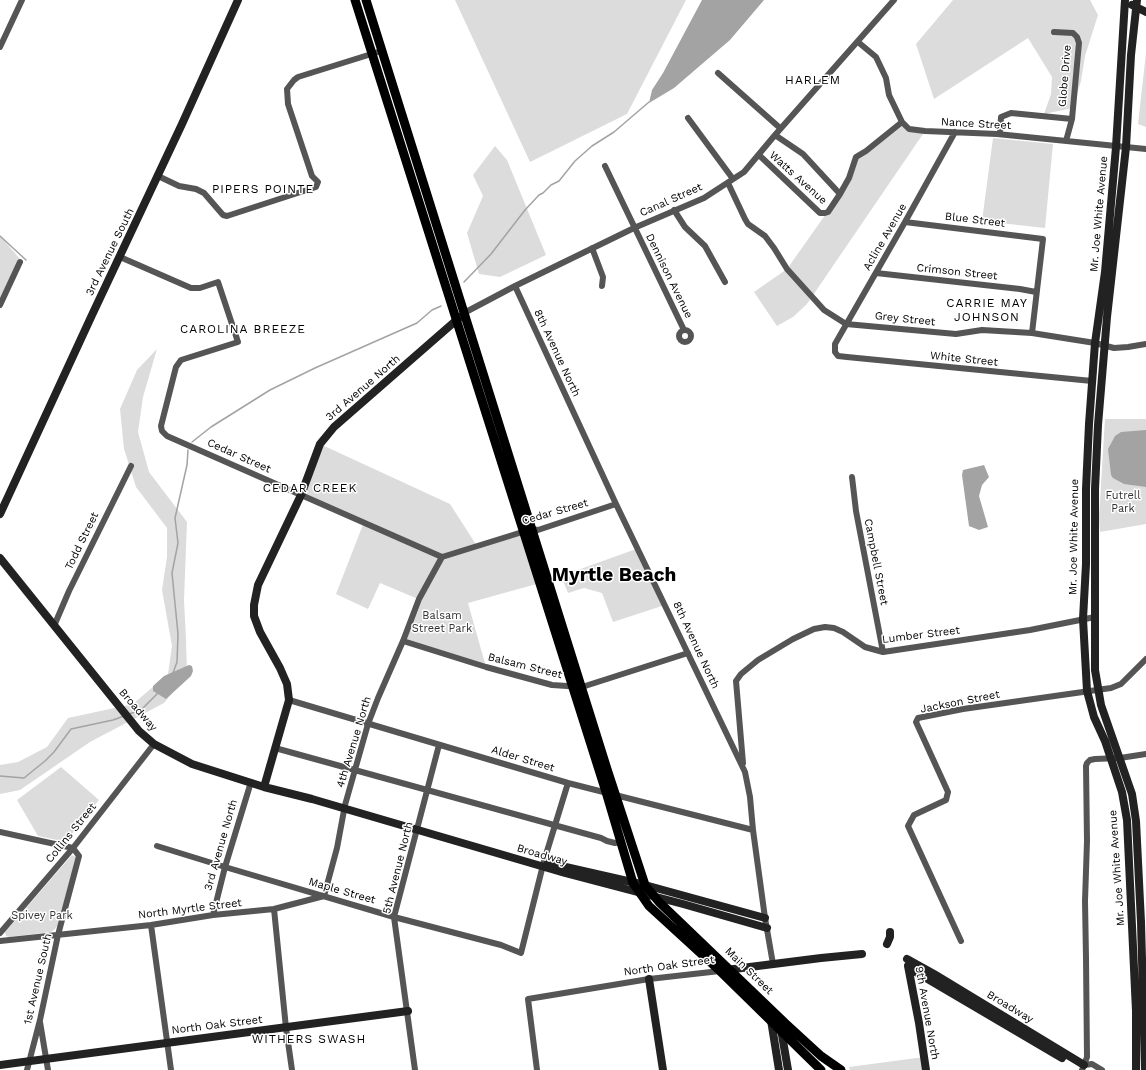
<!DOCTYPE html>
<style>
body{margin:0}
canvas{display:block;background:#fff}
</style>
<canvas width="1146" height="1070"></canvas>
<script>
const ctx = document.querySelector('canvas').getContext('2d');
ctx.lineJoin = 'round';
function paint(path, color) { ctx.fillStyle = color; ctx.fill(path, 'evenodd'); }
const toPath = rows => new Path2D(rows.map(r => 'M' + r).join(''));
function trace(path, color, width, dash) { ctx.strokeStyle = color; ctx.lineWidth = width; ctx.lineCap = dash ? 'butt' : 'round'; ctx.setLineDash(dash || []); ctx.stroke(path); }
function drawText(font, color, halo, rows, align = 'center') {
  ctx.font = font + ' "Work Sans",sans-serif'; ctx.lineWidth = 3; ctx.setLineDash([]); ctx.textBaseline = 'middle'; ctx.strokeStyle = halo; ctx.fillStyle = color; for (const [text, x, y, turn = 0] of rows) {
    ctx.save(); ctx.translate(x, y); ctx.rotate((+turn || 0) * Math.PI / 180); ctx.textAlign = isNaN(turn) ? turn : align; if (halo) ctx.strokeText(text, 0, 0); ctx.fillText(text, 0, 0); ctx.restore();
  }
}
paint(toPath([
 [455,0,686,0,627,114,530,162],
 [953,0,1090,0,1098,15,1085,56,1081,81,1073,108,1044,114,1051,94,1052,77,1028,38,934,99,916,44],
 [1146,53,1146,127,1138,124],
 [902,122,914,130,925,131,807,304,793,317,777,326,754,292,787,269,840,194,856,157],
 [993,138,1053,144,1045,228,982,221],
 [495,146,507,160,546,255,500,277,479,274,467,233,483,196,473,175],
 [0,236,20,259,0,300],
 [157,349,143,397,138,432,149,472,187,522,184,600,186,639,187,674,164,703,90,742,20,790,0,794,0,765,18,762,47,747,68,718,133,704,168,674,172,646,162,590,167,557,167,528,136,487,124,449,120,409,137,370],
 [1105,419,1146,419,1146,524,1100,532,1099,517],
 [320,444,450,504,477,546,523,532,540,583,468,603,486,667,403,641,418,599,380,583,368,609,336,594,364,522,301,495],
 [639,548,665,605,613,622,602,593,584,588,568,593,561,576],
 [61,767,99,800,69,838,62,841,38,836,17,800],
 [72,855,76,857,58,925,55,929,51,932,9,937,6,936,5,932],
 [924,1057,926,1070,850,1070,849,1067]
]), '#dcdcdc');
paint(toPath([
 [702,0,764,0,730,40,674,88,649,103,652,90,663,73],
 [1146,430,1146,487,1124,484,1113,478,1111,475,1108,449,1115,436,1121,432],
 [984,465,989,477,982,485,979,496,988,527,979,530,969,526,962,475,963,470],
 [189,665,192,666,193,671,191,676,166,699,153,691,153,686,164,676]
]), '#a3a3a3');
trace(toPath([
 [0,236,26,260],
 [464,282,491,254,525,210,539,195,543,193,551,185,559,181,575,161,592,146,614,132,649,102],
 [192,442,211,427,270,390,315,368,417,323,432,310,441,306],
 [173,673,177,662,178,634,172,573,178,543,175,518,187,465,188,450],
 [129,714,141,710,159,692],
 [0,776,24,778,45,761,54,752,71,729,113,720,124,716]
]), '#a3a3a3', 1.5);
trace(toPath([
 [1054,32,1073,33,1077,37,1079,43,1072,119,1066,141],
 [858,42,876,57,886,78,889,95,902,122,909,129,925,131,997,134,1146,149],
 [0,47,22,0],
 [718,73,780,128],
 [688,118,733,179],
 [955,132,905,222,835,344,835,352,838,356,847,357,1092,381],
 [1000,134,1001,117,1011,113,1072,119],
 [775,135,803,154,840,194],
 [759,155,820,213,825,213,828,212,840,194,849,178,856,157,866,151,902,122],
 [605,166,684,330],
 [158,176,179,186,196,189,204,193,223,215,227,216,316,187,318,182,312,176,288,104,287,89,294,80,298,77,381,51],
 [728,183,745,219,748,224,765,236,774,248,787,269,824,310,846,324,956,334,982,330,1032,333,1095,343,1114,348,1128,347,1146,344],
 [674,210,685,227,705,246,725,282],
 [905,222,1043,239,1032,333],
 [592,248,603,277,602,286],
 [120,257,191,288,200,288,218,282,238,342,181,360,176,367,161,426,162,431,167,436,442,557,532,529,538,530,616,504],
 [876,273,1020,289,1036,292],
 [515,286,616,504,745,772,750,797,753,830,765,918,773,964],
 [0,305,20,262],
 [464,313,515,286,634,228,704,198,744,172,775,135,894,0],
 '679 336a6 6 0 1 1 12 0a6 6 0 1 1-12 0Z',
 [852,477,856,511,883,652],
 [54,626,69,591,131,466],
 [403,641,486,667,552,685,582,687,688,653],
 [289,700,568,783,753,830],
 [275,748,601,838,607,841,615,843,621,842],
 [743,763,736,681,741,674,758,660,793,639,814,629,825,627,834,628,843,632,865,647,883,652,1030,630,1095,617],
 [0,832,73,848,79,856,58,935,40,1020,27,1070],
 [157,846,225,867,394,917,501,945,521,953,544,861,568,783],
 [274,909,286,1028,292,1070],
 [213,915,225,867,251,782],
 [151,925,171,1070],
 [0,933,73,848,154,744],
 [0,941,151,925,213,915,274,909,324,896,337,848,345,805,368,724,378,698,403,641,419,599,442,557],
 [961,941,908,826,914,815,946,800,948,792,916,722,918,718,963,709,1111,688,1121,684,1146,659],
 [40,1022,48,1070],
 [1084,1065,1092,1064,1102,1070],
 [415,1070,394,917,439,745],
 [537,1070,528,999,649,979,720,971],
 [1082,1070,1087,1057,1086,958,1085,901,1087,841,1086,766,1087,763,1090,760,1095,759,1120,758,1146,754]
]), '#555', 6);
trace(toPath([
 [1125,0,1116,147,1105,272,1095,343,1089,424,1086,489,1086,564,1083,619,1087,691,1094,717,1105,741,1122,792,1127,820,1136,1011,1136,1070],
 [1137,0,1131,55,1126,147,1107,317,1098,425,1095,489,1095,670,1101,705,1132,794,1136,821,1141,922,1145,1070],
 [1132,5,1146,12],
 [0,514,92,315,182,124,238,0],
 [0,558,139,731,154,744,192,764,264,787,312,799,565,873,683,904,767,928],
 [264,787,289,700,287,684,280,668,260,632,254,616,254,605,258,585,301,495,320,444,334,427,460,317],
 [548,863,645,885,765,918],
 [887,944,890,937,890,932],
 [907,959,934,974,1084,1065],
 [908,966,919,1023,926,1070],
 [909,968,1062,1058],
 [726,970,821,958,862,954],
 [649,979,663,1070],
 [771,1020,779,1070],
 [781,1029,788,1070],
 [0,1065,408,1011]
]), '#222', 8);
trace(toPath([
 [355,0,606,792,633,883,649,906,720,971,821,1070],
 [366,0,607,769,645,885,659,902,785,1023,821,1056,841,1070]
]), '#000', 9);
drawText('11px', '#000', '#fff', [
 ["Globe Drive",1065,76,-85],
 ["Nance Street",976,124,3],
 ["Watts Avenue",798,178,42],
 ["Canal Street",671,200,-24],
 ["Mr. Joe White Avenue",1099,214,-85],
 ["Blue Street",975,220,7],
 ["Acline Avenue",885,237,-60],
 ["3rd Avenue South",110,252,-64],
 ["Crimson Street",957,272,6],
 ["Dennison Avenue",669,276,64],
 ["Grey Street",905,319,6],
 ["8th Avenue North",557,353,65],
 ["White Street",964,359,6],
 ["3rd Avenue North",363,388,-41],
 ["Cedar Street",239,456,24],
 ["Cedar Street",555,512,-16],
 ["Mr. Joe White Avenue",1074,537,-89],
 ["Todd Street",82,541,-64],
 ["Campbell Street",876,562,79],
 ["Lumber Street",921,635,-7],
 ["8th Avenue North",696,645,65],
 ["Balsam Street",525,666,14],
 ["Jackson Street",960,702,-11],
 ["Broadway",138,710,49],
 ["4th Avenue North",354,742,-73],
 ["Alder Street",523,759,17],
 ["Collins Street",71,833,-51],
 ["3rd Avenue North",221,845,-74],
 ["Broadway",542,855,16],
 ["5th Avenue North",398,868,-76],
 ["Mr. Joe White Avenue",1117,868,-94],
 ["Maple Street",342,891,16],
 ["North Myrtle Street",190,909,-7],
 ["North Oak Street",669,966,-8],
 ["Main Street",749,971,44],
 ["1st Avenue South",38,979,-77],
 ["Broadway",1010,1007,31],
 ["9th Avenue North",927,1013,80],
 ["North Oak Street",217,1025,-7]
]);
drawText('11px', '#333', '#fff', [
 ["Futrell",1123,496],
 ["Park",1123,509],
 ["Balsam",442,616],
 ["Street Park",442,629],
 ["Spivey Park",42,916]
]);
ctx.letterSpacing = '1px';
drawText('12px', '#000', '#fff', [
 ["HARLEM",813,80],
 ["PIPERS POINTE",263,189],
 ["CARRIE MAY",987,303],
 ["JOHNSON",987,317],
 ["CAROLINA BREEZE",243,329],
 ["CEDAR CREEK",310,488],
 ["WITHERS SWASH",309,1039]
]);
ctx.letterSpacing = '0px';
drawText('bold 19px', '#000', '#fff', [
 ["Myrtle Beach",614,575]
]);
</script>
